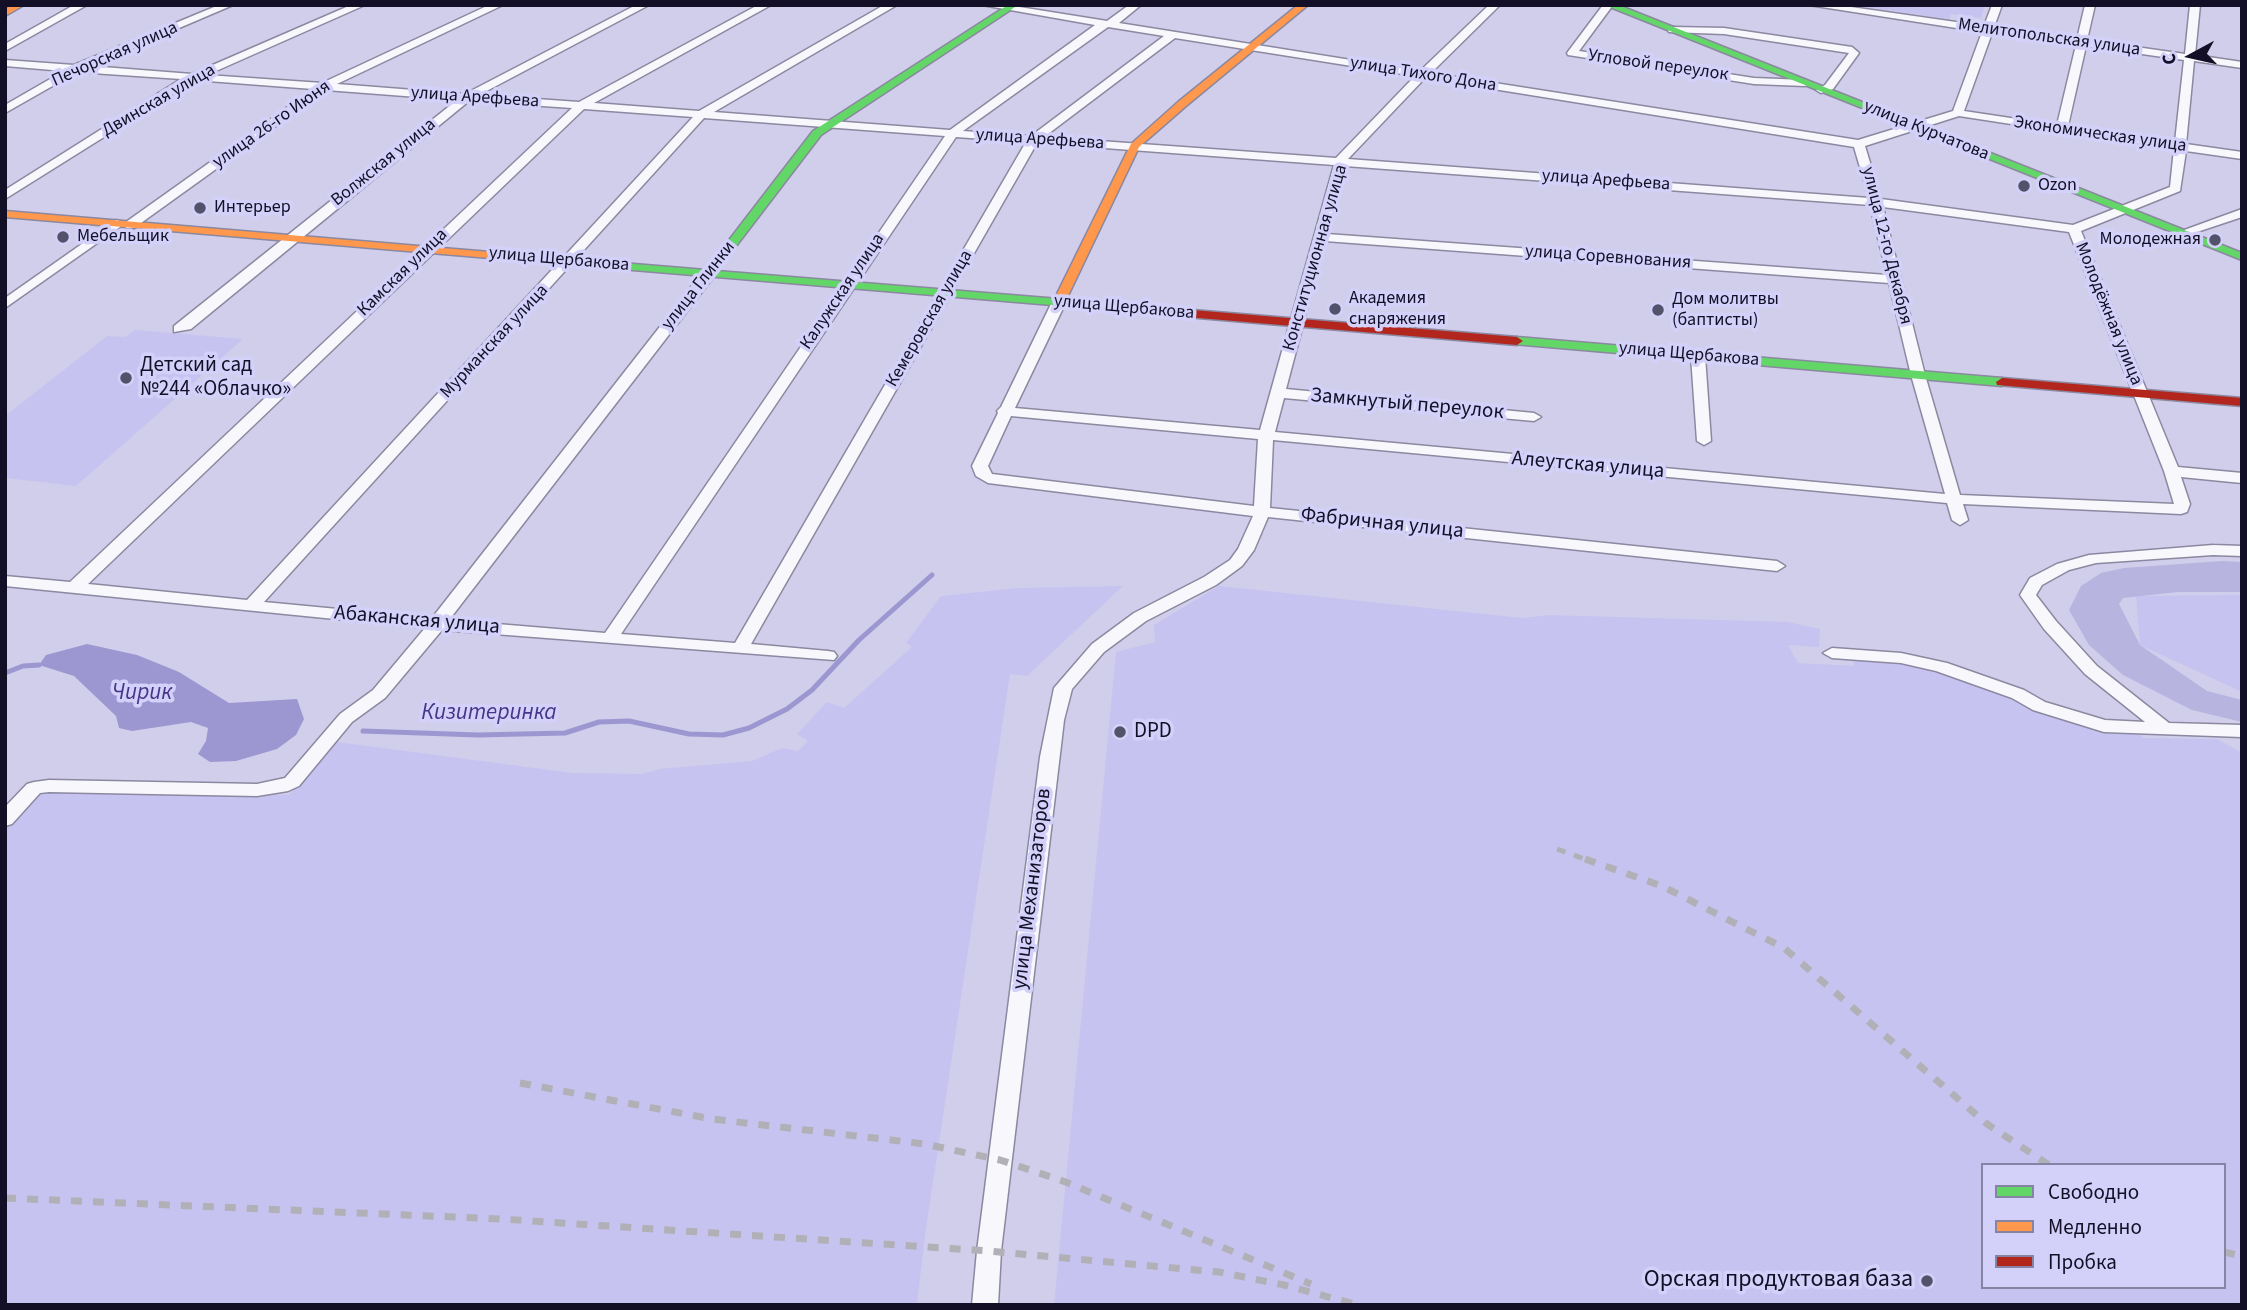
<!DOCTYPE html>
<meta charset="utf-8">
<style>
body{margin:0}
#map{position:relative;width:2247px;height:1310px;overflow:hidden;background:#d0ceeb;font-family:"Source Sans 3",sans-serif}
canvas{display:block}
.frame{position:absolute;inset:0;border:7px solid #120f26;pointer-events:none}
.legend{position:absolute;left:1981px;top:1163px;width:245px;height:126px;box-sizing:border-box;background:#d3d1f9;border:2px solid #8683a5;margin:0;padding:9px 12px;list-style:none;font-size:21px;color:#120f26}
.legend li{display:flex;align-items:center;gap:14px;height:35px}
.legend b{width:35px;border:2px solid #8683a5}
.north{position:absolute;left:2156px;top:21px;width:70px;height:70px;-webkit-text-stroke:5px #d3d1f9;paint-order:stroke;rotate:262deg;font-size:19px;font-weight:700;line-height:28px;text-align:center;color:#120f26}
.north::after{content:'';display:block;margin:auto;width:24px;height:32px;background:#120f26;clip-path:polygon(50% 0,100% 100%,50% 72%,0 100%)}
</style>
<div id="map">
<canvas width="2247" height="1310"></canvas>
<div class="frame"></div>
<ul class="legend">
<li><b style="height:9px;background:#63d668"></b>Свободно</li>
<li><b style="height:9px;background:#ff974d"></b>Медленно</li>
<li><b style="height:9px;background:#b3261e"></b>Пробка</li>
</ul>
<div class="north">С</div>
</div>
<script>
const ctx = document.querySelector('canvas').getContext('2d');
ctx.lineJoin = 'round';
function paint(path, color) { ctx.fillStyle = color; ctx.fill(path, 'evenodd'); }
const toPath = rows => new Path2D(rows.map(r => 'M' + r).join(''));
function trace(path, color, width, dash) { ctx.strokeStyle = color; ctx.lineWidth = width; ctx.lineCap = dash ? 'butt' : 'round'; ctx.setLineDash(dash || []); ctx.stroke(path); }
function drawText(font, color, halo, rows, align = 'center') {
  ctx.font = font + ' "Source Sans 3",sans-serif'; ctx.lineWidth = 7; ctx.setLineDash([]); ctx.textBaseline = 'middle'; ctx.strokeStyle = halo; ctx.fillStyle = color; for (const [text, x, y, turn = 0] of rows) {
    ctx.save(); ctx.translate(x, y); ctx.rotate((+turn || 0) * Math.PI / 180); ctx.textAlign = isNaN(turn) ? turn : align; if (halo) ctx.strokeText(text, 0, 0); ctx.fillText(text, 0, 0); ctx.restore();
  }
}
paint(toPath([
 [1850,5,1985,5,1981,18,1951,14,1949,19],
 [135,330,243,339,76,486,5,478,5,416,107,336,125,337],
 [1123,586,1027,676,1010,674,925,1235,917,1305,5,1305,5,817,17,797,59,786,289,795,329,741,573,773,643,774,659,769,752,761,782,748,798,751,808,741,797,734,827,702,844,708,912,647,906,643,941,596,1018,588],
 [1219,586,1522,618,1549,615,1788,622,1820,629,1819,647,1788,645,1798,663,1854,666,1853,658,1934,664,2095,723,2139,731,2143,738,2217,739,2242,753,2242,1305,1054,1305,1116,652,1155,642,1154,625],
 [1983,1165,2224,1165,2224,1287,1983,1287],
 [2242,595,2242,692,2140,645,2136,596]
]), '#c7c3f0');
paint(toPath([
 [2222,561,2242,562,2242,592,2178,592,2123,598,2119,604,2140,645,2207,691,2242,700,2242,722,2192,710,2123,675,2089,645,2069,610,2081,586,2101,573,2124,568]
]), '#b7b4e0');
paint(toPath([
 [87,644,137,655,179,672,229,703,297,699,304,719,296,735,277,749,236,761,210,762,198,754,206,741,208,728,191,722,132,731,119,728,116,716,74,676,39,665,46,655]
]), '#9c97d0');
trace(toPath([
 [5,673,23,666,39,665],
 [363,731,478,735,565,733,599,722,629,721,689,734,723,735,749,728,787,709,812,690,859,640,932,575]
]), '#9c97d0', 5);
const street = toPath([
 [74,5,87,5,5,51,5,44,74,5],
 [219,5,233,5,90,66,192,74,351,5,365,5,207,75,322,83,489,5,503,5,337,84,465,94,636,5,649,5,479,95,579,102,758,5,771,5,594,103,699,111,884,5,897,5,714,112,950,130,1095,25,982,5,1007,5,1107,21,1129,5,1141,5,1119,23,1420,71,1489,5,1500,5,1431,73,1858,140,1953,111,1982,32,1809,5,1837,5,1984,26,1992,5,2002,5,1994,27,2077,39,2085,5,2095,5,2087,40,2185,54,2190,5,2200,5,2195,55,2242,62,2242,68,2194,61,2186,144,2242,152,2242,159,2186,151,2180,191,2081,231,2178,467,2242,473,2242,483,2181,477,2190,504,2187,512,2181,514,1963,504,1968,520,1960,525,1952,520,1947,503,1273,440,1270,508,1777,561,1785,566,1777,571,1268,517,1254,550,1242,566,1216,585,1146,621,1104,652,1072,689,1064,720,1001,1251,998,1305,972,1305,977,1251,1040,757,1054,688,1092,644,1134,613,1204,577,1230,560,1238,549,1253,516,988,483,976,476,972,466,998,413,997,411,1001,407,1052,302,1059,298,1066,302,1015,408,1260,430,1334,165,1037,143,751,644,828,651,834,652,837,656,834,660,442,630,385,698,352,722,299,786,288,791,257,796,49,792,40,793,12,824,5,826,5,807,27,784,34,782,49,780,257,784,285,778,340,714,373,690,425,628,5,586,5,576,70,582,572,108,469,101,191,329,174,332,174,326,457,100,326,90,134,228,126,228,126,222,313,89,195,80,5,199,5,190,181,79,77,72,5,113,5,105,64,71,5,66,5,60,74,65,219,5],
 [1108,27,1164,36,1031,136,963,131,1108,27],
 [1992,33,2076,45,2057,125,1964,111,1992,33],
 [1175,38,1415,76,1336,158,1044,137,1175,38],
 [2086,46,2184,60,2175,142,2068,126,2086,46],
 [1425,78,1854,147,1869,198,1348,159,1425,78],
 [584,109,693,117,247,600,88,584,584,109],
 [1959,116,2174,149,2170,187,2073,225,1881,199,1865,146,1959,116],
 [704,118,945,136,605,633,449,620,715,275,715,269,705,269,432,618,264,602,704,118],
 [956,137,1026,142,735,643,621,634,956,137],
 [1345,166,1870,205,1887,275,1327,234,1345,166],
 [1883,207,2069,232,2164,471,2174,504,1960,495,1925,375,1883,207],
 [1325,241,1889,283,1911,375,1945,494,1275,432,1284,398,1534,421,1541,417,1534,413,1286,389,1325,241],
 [1011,416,1258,439,1254,506,992,474,988,466,1011,416],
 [1603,5,1613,5,1579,51,1754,78,1805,80,1810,83,1805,86,1754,84,1568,55,1567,53,1603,5],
 [1673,27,1724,28,1852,47,1859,53,1833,89,1821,93,1816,90,1825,85,1849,53,1724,34,1669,32,1668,30,1673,27],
 [2242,209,2242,217,2182,237,2176,233,2242,209],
 [116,220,120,221,120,227,5,308,5,298,116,220],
 [1698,352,1705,356,1711,441,1704,445,1697,441,1691,356,1698,352],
 [2213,545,2242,546,2242,556,2213,555,2096,563,2069,570,2042,585,2036,595,2056,621,2097,666,2169,723,2242,725,2242,737,2104,732,2033,710,2012,698,1936,671,1901,663,1832,658,1823,653,1832,648,1901,653,1947,663,2024,690,2045,702,2105,720,2145,722,2085,674,2044,629,2020,595,2030,578,2057,564,2089,555,2213,545]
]);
const fast = toPath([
 [1008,5,1018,5,821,135,717,271,1108,303,1112,304,1112,310,537,262,531,259,537,256,706,270,813,131,1008,5],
 [1605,5,1618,5,2242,253,2242,260,1605,5],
 [1517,337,2002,378,2008,382,2002,386,1513,344,1513,338,1517,337]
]);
const slow = toPath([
 [13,5,24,5,5,16,5,9,13,5],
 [1298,5,1308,5,1186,106,1139,147,1065,302,1063,305,1055,305,1053,302,1131,144,1178,102,1298,5],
 [5,211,537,256,543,259,537,262,5,217,5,211]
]);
const jam = toPath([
 [1108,303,1517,337,1523,341,1517,345,1104,310,1104,304,1108,303],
 [2002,378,2242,398,2242,406,1997,385,1996,382,2002,378]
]);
trace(street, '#8b88a0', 3);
trace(fast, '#8b88a0', 3);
trace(slow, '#8b88a0', 3);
trace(jam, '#8b88a0', 3);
paint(street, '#f8f8fc');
paint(fast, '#63d668');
paint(slow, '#ff974d');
paint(jam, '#b3261e');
trace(toPath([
 [1557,849,1590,861]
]), '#b1b0b7', 5, [9, 9]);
trace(toPath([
 [1585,859,1662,886,1784,948,1987,1124,2049,1165],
 [520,1083,712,1119,925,1144,1000,1160,1063,1181,1311,1284],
 [5,1198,501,1219,989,1251,1219,1272,1284,1285,1358,1305],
 [2224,1252,2242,1256]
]), '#b1b0b7', 7, [11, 11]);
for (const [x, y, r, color] of [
 [2024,186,7,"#54526b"],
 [200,208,7,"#54526b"],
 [63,237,7,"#54526b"],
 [2215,240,7,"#54526b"],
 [1335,309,7,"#54526b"],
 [1658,310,7,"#54526b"],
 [126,378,7,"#54526b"],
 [1120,732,7,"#54526b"],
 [1927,1281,7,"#54526b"]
]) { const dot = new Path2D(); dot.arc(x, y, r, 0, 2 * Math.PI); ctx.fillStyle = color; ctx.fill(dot); trace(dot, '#d3d1f9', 2.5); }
drawText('18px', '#120f26', '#d3d1f9', [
 ["Мелитопольская улица",2049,38,8],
 ["Печорская улица",115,55,-24],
 ["Угловой переулок",1658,66,8],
 ["улица Тихого Дона",1423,75,9],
 ["улица Арефьева",475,98,4],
 ["Двинская улица",159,101,-30],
 ["улица 26-го Июня",272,125,-35],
 ["улица Курчатова",1926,131,22],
 ["Экономическая улица",2100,135,8],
 ["улица Арефьева",1040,140,4],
 ["Волжская улица",384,163,-39],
 ["улица Арефьева",1606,181,4],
 ["улица 12-го Декабря",1886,246,76],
 ["Конституционная улица",1316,258,-74],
 ["улица Соревнования",1608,258,4],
 ["улица Щербакова",559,260,5],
 ["Камская улица",403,273,-44],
 ["улица Глинки",699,286,-52],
 ["Калужская улица",843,292,-56],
 ["улица Щербакова",1124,308,5],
 ["Молодёжная улица",2108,314,68],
 ["Кемеровская улица",930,319,-60],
 ["Мурманская улица",495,342,-47],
 ["улица Щербакова",1689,355,5]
]);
drawText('18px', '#120f26', '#d3d1f9', [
 ["Ozon",2038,186],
 ["Интерьер",214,208],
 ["Мебельщик",77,237],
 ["Молодежная",2201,240,"right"],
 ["Академия",1349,299],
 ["снаряжения",1349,320],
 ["Дом молитвы",1672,300],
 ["(баптисты)",1672,321]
], 'left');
drawText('21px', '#120f26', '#d3d1f9', [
 ["Детский сад",140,366],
 ["№244 «Облачко»",140,390],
 ["DPD",1134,732]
], 'left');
drawText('21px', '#120f26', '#d3d1f9', [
 ["Замкнутый переулок",1407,405,5],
 ["Алеутская улица",1588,466,5],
 ["Фабричная улица",1382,524,6],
 ["Абаканская улица",417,621,5],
 ["улица Механизаторов",1033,889,-83]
]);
drawText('italic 23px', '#463588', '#d3d1f9', [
 ["Чирик",142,694],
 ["Кизитеринка",489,714]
]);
drawText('24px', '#120f26', '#d3d1f9', [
 ["Орская продуктовая база",1913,1281]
], 'right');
</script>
